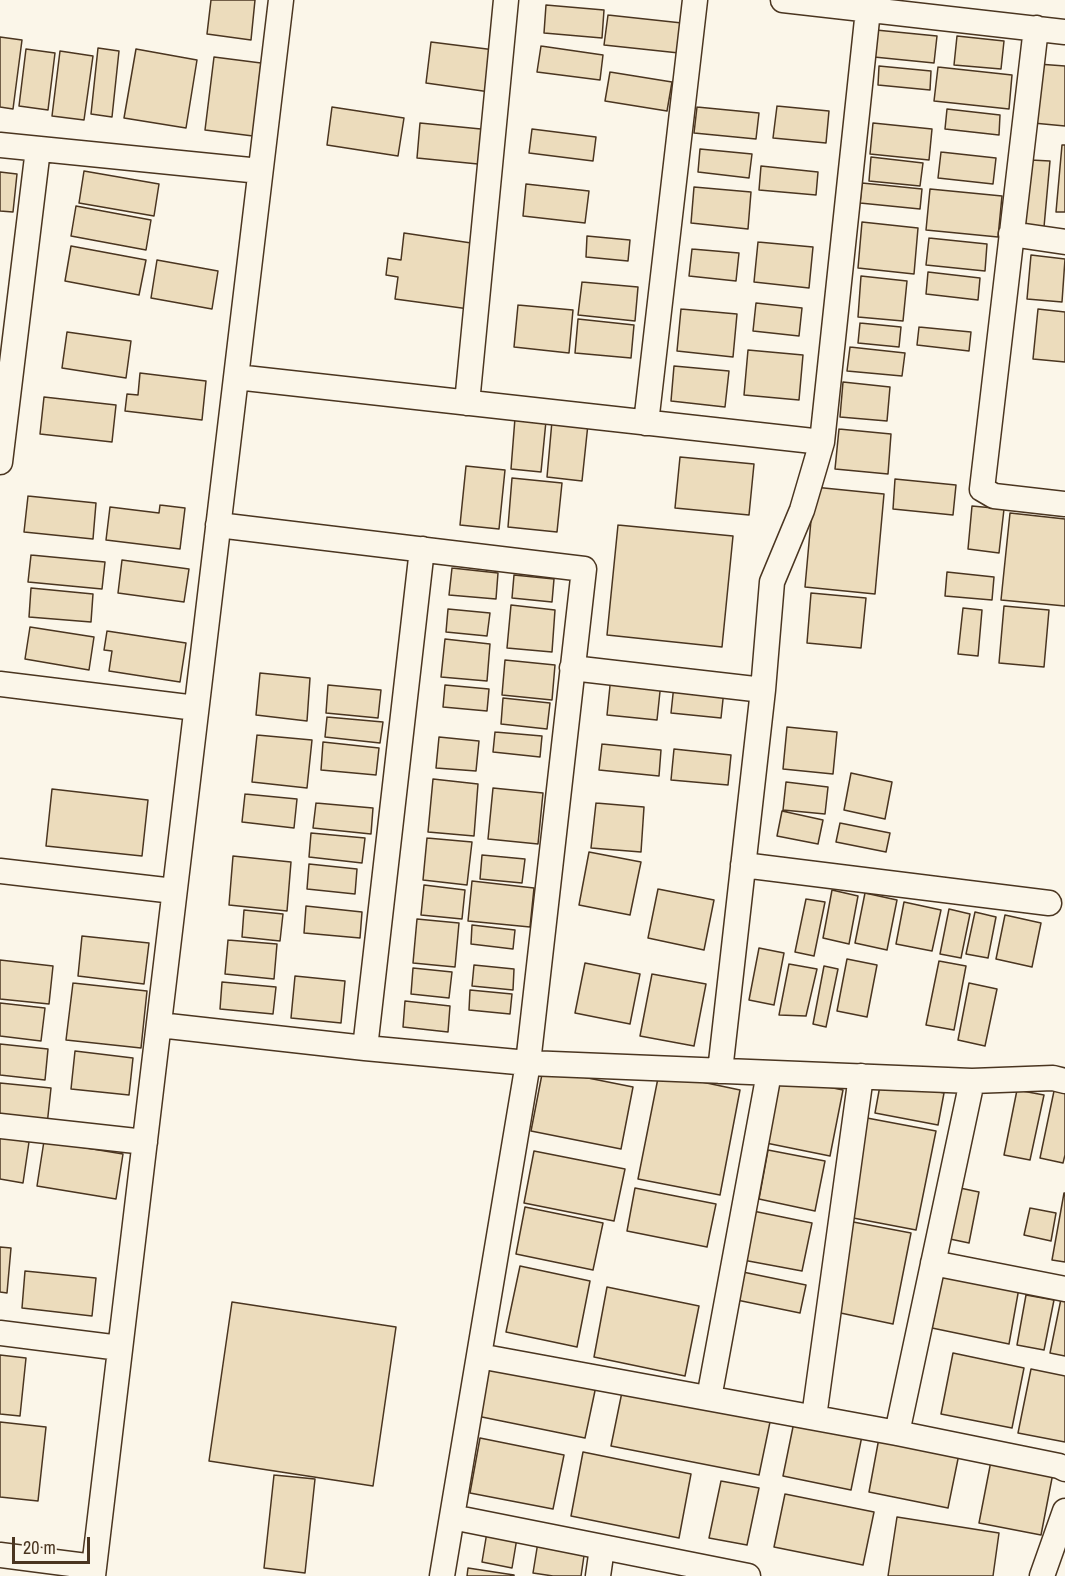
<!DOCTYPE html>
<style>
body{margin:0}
#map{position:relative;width:1065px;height:1576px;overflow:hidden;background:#fbf6e9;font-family:"Archivo Narrow",sans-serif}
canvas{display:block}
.scale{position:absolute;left:12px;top:1537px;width:78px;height:27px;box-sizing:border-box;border:3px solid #4a3520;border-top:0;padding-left:8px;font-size:18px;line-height:21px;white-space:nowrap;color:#4a3520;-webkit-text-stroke:4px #fbf6e9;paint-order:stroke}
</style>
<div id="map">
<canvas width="1065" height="1576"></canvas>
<div class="scale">20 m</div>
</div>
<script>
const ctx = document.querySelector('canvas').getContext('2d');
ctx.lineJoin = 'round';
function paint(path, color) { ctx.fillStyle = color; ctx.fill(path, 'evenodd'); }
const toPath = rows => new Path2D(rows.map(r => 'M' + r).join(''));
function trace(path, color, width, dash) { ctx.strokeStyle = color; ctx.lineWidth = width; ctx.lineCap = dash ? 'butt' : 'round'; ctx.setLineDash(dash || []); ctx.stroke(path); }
const building = toPath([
 [211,0,255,0,251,40,207,34,211,0],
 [546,5,604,10,602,38,544,33,546,5],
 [608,15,682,23,679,53,604,45,608,15],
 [876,30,937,36,934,63,874,57,876,30],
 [957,36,1004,41,1001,69,954,65,957,36],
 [0,37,22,40,13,109,0,107,0,37],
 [431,42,495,50,490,92,426,83,431,42],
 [541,46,603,55,600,80,537,72,541,46],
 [98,48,119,51,112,117,91,114,98,48],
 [26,49,55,53,48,110,19,106,26,49],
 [136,49,197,60,186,128,124,118,136,49],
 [60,51,93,56,84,120,52,116,60,51],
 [214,57,261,63,253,136,205,130,214,57],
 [1038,64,1065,66,1065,126,1033,123,1038,64],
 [879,66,931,71,930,90,878,85,879,66],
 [938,67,1012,75,1009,109,934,101,938,67],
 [610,72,672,82,667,111,605,101,610,72],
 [777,106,829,111,826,143,773,138,777,106],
 [332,107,404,118,398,156,327,145,332,107],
 [697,107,759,113,756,139,694,133,697,107],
 [947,109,1000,115,999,135,945,129,947,109],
 [420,123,491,130,488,165,417,158,420,123],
 [873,123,932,129,929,160,870,154,873,123],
 [532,129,596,137,593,161,529,153,532,129],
 [1062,145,1065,145,1065,212,1056,212,1062,145],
 [700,149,752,154,749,178,698,172,700,149],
 [941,152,996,158,993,184,938,178,941,152],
 [871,157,923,163,920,186,869,181,871,157],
 [1031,160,1050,161,1044,227,1025,225,1031,160],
 [761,166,818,172,816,195,759,190,761,166],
 [84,171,159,184,154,216,79,203,84,171],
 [0,172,17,174,13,212,0,211,0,172],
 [862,183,922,189,920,209,860,203,862,183],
 [526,184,589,191,585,223,523,216,526,184],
 [694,187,751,192,748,229,691,223,694,187],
 [930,189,1002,196,998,237,926,230,930,189],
 [76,206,151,220,146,250,71,236,76,206],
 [862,222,918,228,914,274,858,268,862,222],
 [404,233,478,244,469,309,395,299,398,277,386,275,388,258,401,260,404,233],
 [587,236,630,240,628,261,586,257,587,236],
 [929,238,987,244,985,271,926,265,929,238],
 [758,242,813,247,809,288,754,282,758,242],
 [71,246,146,260,139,295,65,281,71,246],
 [692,249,739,253,736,281,689,276,692,249],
 [1031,255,1065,259,1062,302,1027,299,1031,255],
 [157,260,218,271,212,309,151,298,157,260],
 [928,272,980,278,978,300,926,294,928,272],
 [861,276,907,281,903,321,858,317,861,276],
 [582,282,638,287,635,321,578,315,582,282],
 [756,303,802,308,799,336,753,331,756,303],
 [518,305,573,310,569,353,514,347,518,305],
 [681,309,737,314,733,357,677,351,681,309],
 [1038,309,1065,312,1065,362,1033,359,1038,309],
 [578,319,634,325,631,358,575,353,578,319],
 [860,323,901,327,899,347,858,343,860,323],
 [919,327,971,332,969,351,917,345,919,327],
 [67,332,131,341,126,378,62,368,67,332],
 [850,347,905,353,902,376,847,371,850,347],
 [748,350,803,355,799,400,744,395,748,350],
 [674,366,729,371,725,407,671,401,674,366],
 [140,373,206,381,202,420,125,411,127,394,138,395,140,373],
 [843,382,890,387,887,421,840,417,843,382],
 [44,397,116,405,112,442,40,434,44,397],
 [515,418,546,421,541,472,511,469,515,418],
 [552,421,588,424,582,481,547,477,552,421],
 [839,429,891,434,888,474,835,469,839,429],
 [680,457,754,464,749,515,675,508,680,457],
 [466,466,505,470,499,529,460,525,466,466],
 [512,478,562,483,557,532,508,527,512,478],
 [895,479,956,485,953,515,893,509,895,479],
 [814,487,884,494,875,594,805,587,814,487],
 [28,496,96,503,93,539,24,532,28,496],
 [160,505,185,508,180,549,106,540,110,507,159,513,160,505],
 [972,506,1004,509,999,553,968,549,972,506],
 [1010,513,1065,519,1065,606,1001,600,1010,513],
 [618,525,733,536,722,647,607,635,618,525],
 [31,555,105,562,102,589,28,582,31,555],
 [122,560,189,569,184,602,118,593,122,560],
 [452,568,498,573,496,599,449,595,452,568],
 [947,572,994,577,992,600,945,596,947,572],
 [514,575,554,579,552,602,512,598,514,575],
 [31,588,93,594,91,622,29,617,31,588],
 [811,593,866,598,861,648,807,643,811,593],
 [511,605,555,610,552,652,507,648,511,605],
 [1004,606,1049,610,1044,667,999,663,1004,606],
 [963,608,982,610,978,656,958,654,963,608],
 [448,609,490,613,487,636,446,632,448,609],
 [30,627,94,637,89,670,25,659,30,627],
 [107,631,186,643,180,682,109,671,112,651,104,650,107,631],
 [445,639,490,644,487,681,441,677,445,639],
 [505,660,555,665,552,700,502,695,505,660],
 [260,673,310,678,307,721,256,715,260,673],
 [611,676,661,682,657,720,607,715,611,676],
 [328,685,381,690,378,718,326,713,328,685],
 [445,685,489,689,487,711,443,707,445,685],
 [674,685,724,690,721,718,671,713,674,685],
 [503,698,550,703,547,729,501,724,503,698],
 [327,717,383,722,380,743,325,737,327,717],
 [787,727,837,732,833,774,783,769,787,727],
 [495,732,542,736,540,757,493,752,495,732],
 [257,735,312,740,307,788,252,782,257,735],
 [439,737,479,741,476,771,436,768,439,737],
 [323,742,379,748,376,775,321,770,323,742],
 [602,744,661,750,659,776,599,770,602,744],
 [674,749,731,755,728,785,671,780,674,749],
 [851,773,892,782,885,819,844,810,851,773],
 [433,779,478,784,474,836,428,832,433,779],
 [786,782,828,787,825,814,783,810,786,782],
 [493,788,543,793,538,844,488,839,493,788],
 [52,789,148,800,142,856,46,846,52,789],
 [245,794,297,799,294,828,242,822,245,794],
 [316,803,373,808,371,834,313,828,316,803],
 [596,803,644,807,641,852,591,848,596,803],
 [782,811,823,820,818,844,777,836,782,811],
 [840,823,890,833,886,852,836,842,840,823],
 [311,833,365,838,362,863,309,857,311,833],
 [427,838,472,842,467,885,423,880,427,838],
 [589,852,641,862,630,915,579,905,589,852],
 [482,855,525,859,522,883,480,879,482,855],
 [233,856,291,862,287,911,229,905,233,856],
 [309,864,357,869,355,894,307,889,309,864],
 [472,881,534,888,530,927,468,921,472,881],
 [424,885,465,890,462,919,421,915,424,885],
 [658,889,714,900,704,950,648,938,658,889],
 [832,890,858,896,849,944,823,938,832,890],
 [865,893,897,900,887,950,855,943,865,893],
 [806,899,825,902,814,956,795,952,806,899],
 [904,902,941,910,932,951,896,944,904,902],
 [306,906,362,912,360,938,304,933,306,906],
 [949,909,970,914,961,958,940,954,949,909],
 [244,910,283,914,280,941,242,937,244,910],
 [975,912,996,917,988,958,966,954,975,912],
 [1005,915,1041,923,1032,967,996,959,1005,915],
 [417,919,459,923,455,967,413,963,417,919],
 [472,925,515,930,513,949,471,944,472,925],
 [82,936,149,943,144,984,78,976,82,936],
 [228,940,277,944,274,979,225,974,228,940],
 [759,948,784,953,774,1005,749,1000,759,948],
 [847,959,877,965,867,1017,837,1011,847,959],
 [0,960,53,966,49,1004,0,999,0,960],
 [939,961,966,966,954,1030,926,1025,939,961],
 [585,963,640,974,630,1024,575,1013,585,963],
 [789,964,817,969,806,1016,779,1015,789,964],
 [474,965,514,969,513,990,472,986,474,965],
 [824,966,838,969,826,1027,813,1024,824,966],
 [413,968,452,972,449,998,411,994,413,968],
 [652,974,706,984,694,1046,640,1036,652,974],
 [295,976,345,981,341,1023,291,1018,295,976],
 [222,982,276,987,273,1014,220,1009,222,982],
 [73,983,147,991,141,1048,66,1040,73,983],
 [969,983,997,989,985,1046,958,1040,969,983],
 [470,990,512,994,510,1014,469,1010,470,990],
 [405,1001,450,1006,448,1032,403,1027,405,1001],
 [0,1003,45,1008,41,1041,0,1036,0,1003],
 [0,1044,48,1049,45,1080,0,1075,0,1044],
 [75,1051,133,1058,129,1095,71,1089,75,1051],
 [543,1069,633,1087,621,1149,531,1131,543,1069],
 [659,1073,740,1090,720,1195,638,1179,659,1073],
 [779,1077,843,1090,830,1156,766,1143,779,1077],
 [881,1080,944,1093,938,1125,875,1113,881,1080],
 [0,1083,51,1088,47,1125,0,1120,0,1083],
 [1017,1090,1044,1095,1030,1160,1004,1155,1017,1090],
 [1054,1091,1065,1093,1065,1155,1063,1163,1040,1158,1054,1091],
 [867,1118,936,1131,916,1230,848,1217,867,1118],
 [0,1137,29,1142,23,1183,0,1179,0,1137],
 [44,1141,123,1154,116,1199,37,1186,44,1141],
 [768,1150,825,1161,815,1211,759,1199,768,1150],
 [534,1151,625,1169,614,1221,524,1203,534,1151],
 [635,1188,716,1204,707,1247,627,1231,635,1188],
 [960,1188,979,1192,969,1243,950,1239,960,1188],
 [1064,1193,1065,1193,1065,1262,1052,1260,1064,1193],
 [525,1207,603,1223,593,1270,516,1254,525,1207],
 [1030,1208,1056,1213,1051,1241,1024,1235,1030,1208],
 [753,1211,812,1223,802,1271,743,1260,753,1211],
 [848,1221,911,1233,893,1324,831,1311,848,1221],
 [0,1247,11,1248,7,1293,0,1292,0,1247],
 [520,1266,590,1281,577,1347,506,1332,520,1266],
 [25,1271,96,1278,92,1316,22,1308,25,1271],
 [738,1271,806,1285,800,1313,732,1299,738,1271],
 [943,1273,1019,1288,1009,1344,932,1328,943,1273],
 [607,1287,699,1306,685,1376,594,1357,607,1287],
 [1026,1295,1054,1300,1044,1350,1017,1345,1026,1295],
 [1061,1299,1065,1300,1065,1356,1050,1353,1061,1299],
 [232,1302,396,1327,373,1486,209,1461,232,1302],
 [953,1353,1024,1368,1012,1428,941,1414,953,1353],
 [0,1355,26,1358,20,1416,0,1414,0,1355],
 [487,1364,596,1386,585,1438,477,1416,487,1364],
 [1031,1369,1065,1376,1065,1442,1018,1433,1031,1369],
 [622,1392,770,1422,759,1475,611,1446,622,1392],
 [795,1417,863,1431,851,1490,783,1476,795,1417],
 [0,1422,46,1427,38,1501,0,1497,0,1422],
 [480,1438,564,1455,553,1509,470,1493,480,1438],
 [879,1438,959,1454,948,1508,869,1492,879,1438],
 [583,1452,691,1474,679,1538,571,1516,583,1452],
 [991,1461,1053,1473,1041,1535,979,1523,991,1461],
 [274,1475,315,1479,305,1573,264,1568,274,1475],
 [721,1481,759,1488,747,1545,709,1538,721,1481],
 [785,1494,874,1512,863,1565,774,1547,785,1494],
 [897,1517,999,1533,993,1576,888,1576,897,1517],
 [487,1532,517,1538,512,1568,482,1562,487,1532],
 [538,1542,585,1549,581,1576,553,1576,533,1573,538,1542],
 [468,1568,514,1575,514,1576,467,1576,468,1568]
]);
paint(building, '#ecdcbc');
trace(building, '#4a3520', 1.5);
const street = toPath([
 [783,0,1065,32],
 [1036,28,982,489,994,496,1065,504],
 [0,145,260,171],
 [1011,234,1065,242],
 [236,377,822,442],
 [467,403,506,0],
 [646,423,695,0],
 [0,462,38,149],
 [218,525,584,569,528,1063,442,1576],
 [572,668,763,690],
 [0,684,196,708],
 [743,865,1049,903],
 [0,871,174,891],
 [159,1025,365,1048,528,1063,972,1081,1053,1078,1065,1081],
 [365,1048,422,549],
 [720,1071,763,690,772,582,802,510,822,442,868,10],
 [0,1126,145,1142],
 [933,1263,1065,1289],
 [0,1333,120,1348],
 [479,1356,897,1433,1059,1466,1065,1469],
 [709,1398,769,1073],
 [814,1417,861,1076],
 [897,1433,972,1081],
 [452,1517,748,1576],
 [0,1555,94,1567],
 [93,1576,281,0],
 [598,1576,602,1548],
 [1042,1576,1065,1511]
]);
trace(street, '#4a3520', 27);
trace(street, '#fbf6e9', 24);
</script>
